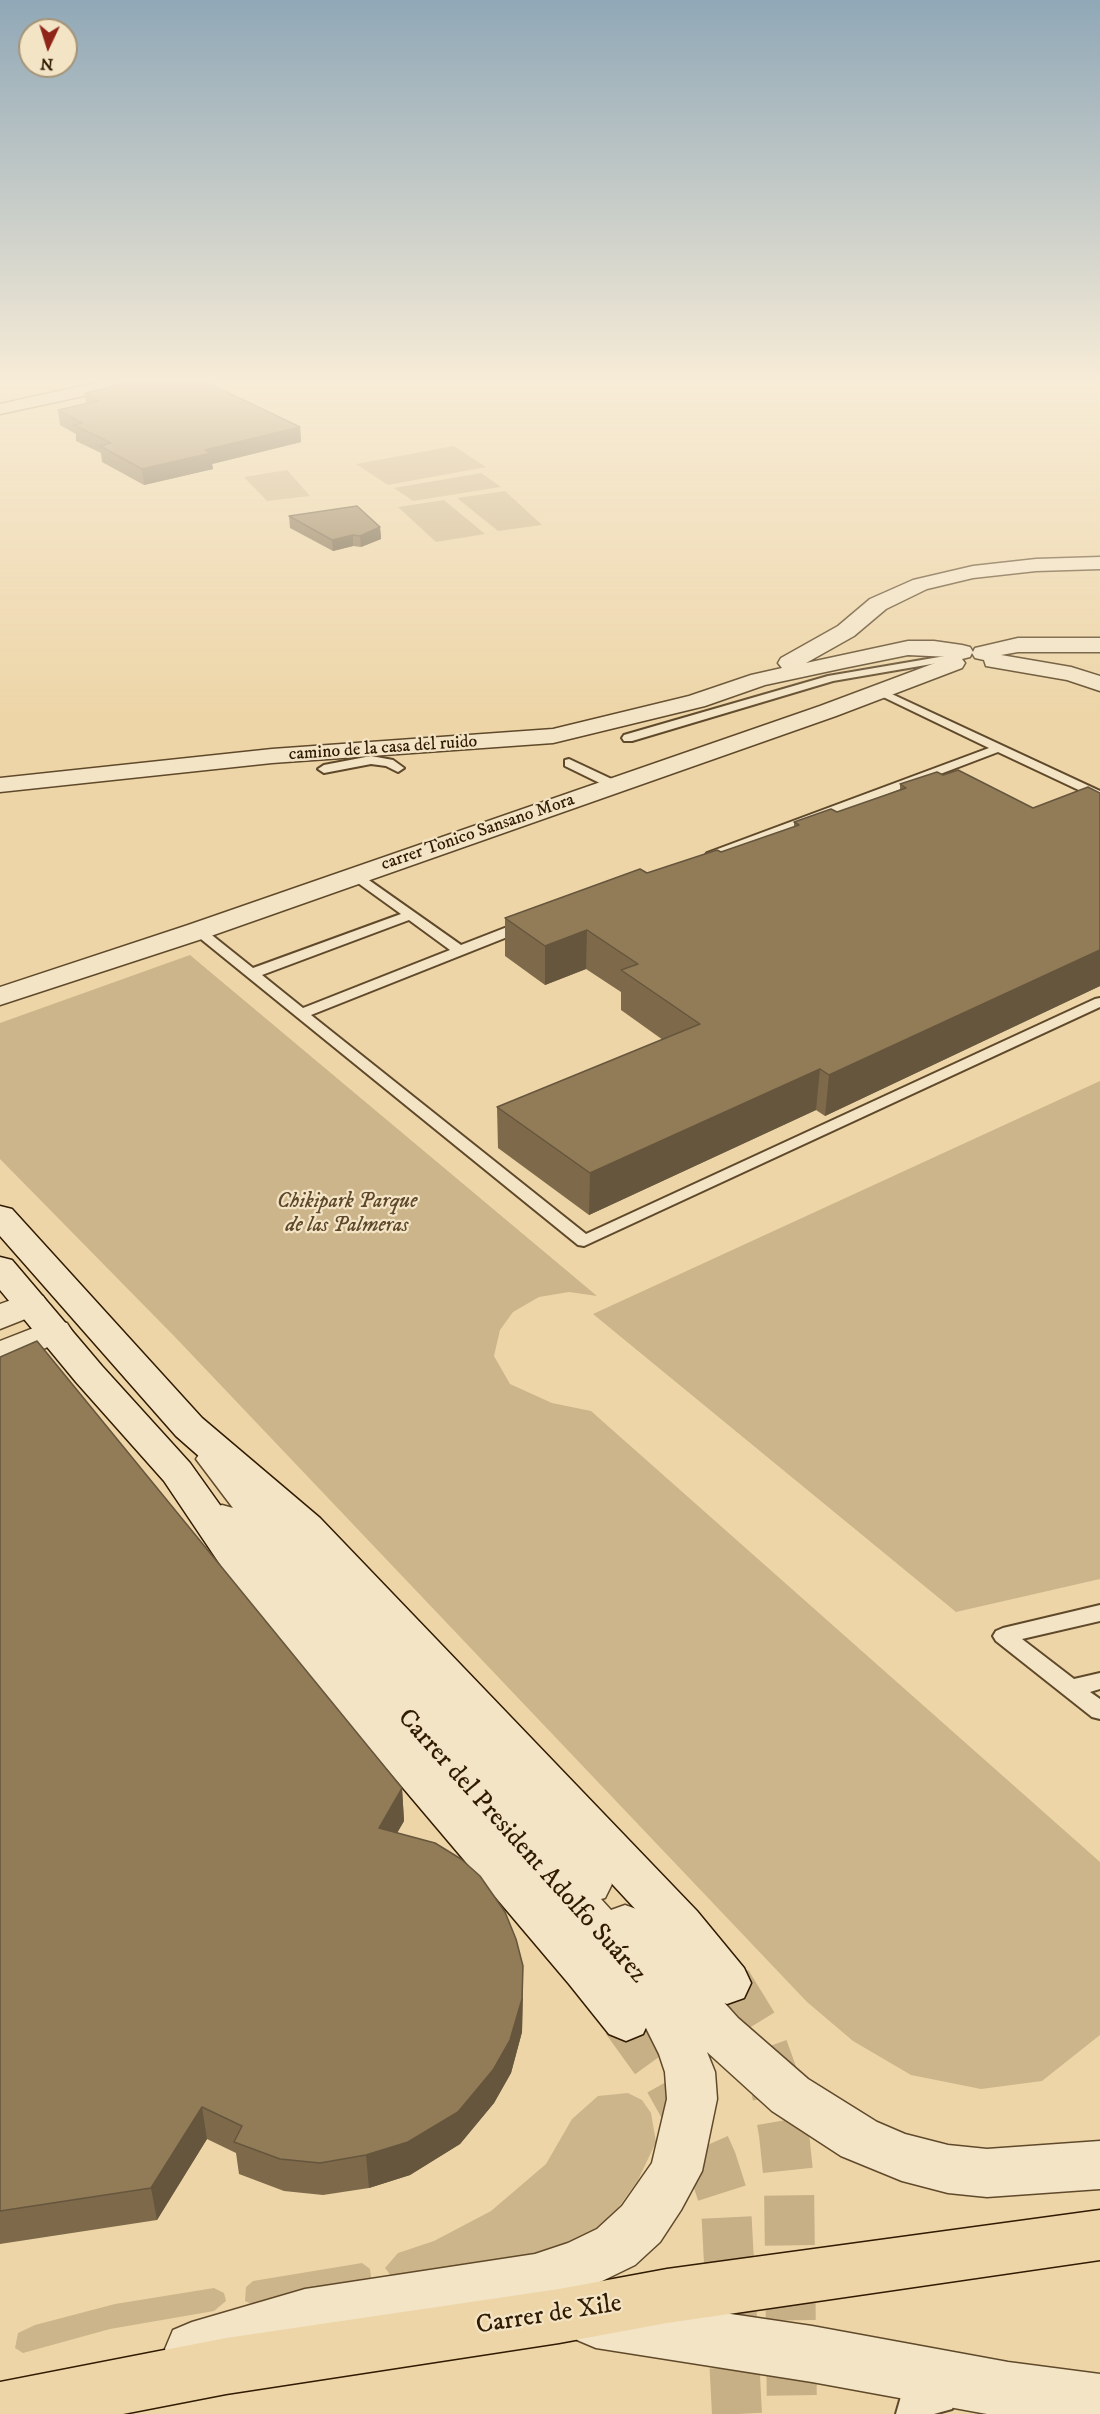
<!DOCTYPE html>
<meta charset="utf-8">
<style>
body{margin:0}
#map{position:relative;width:1100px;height:2414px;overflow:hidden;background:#edd5a7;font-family:"IM FELL DW Pica",serif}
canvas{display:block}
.north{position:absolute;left:18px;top:18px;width:60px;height:60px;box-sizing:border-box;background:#f3e4c6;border:2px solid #a59377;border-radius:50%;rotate:184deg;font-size:16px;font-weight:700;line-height:24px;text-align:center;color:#301a00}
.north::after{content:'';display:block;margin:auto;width:21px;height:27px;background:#8f2418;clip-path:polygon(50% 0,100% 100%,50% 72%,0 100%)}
</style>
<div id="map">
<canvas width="1100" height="2414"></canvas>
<div class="north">N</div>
</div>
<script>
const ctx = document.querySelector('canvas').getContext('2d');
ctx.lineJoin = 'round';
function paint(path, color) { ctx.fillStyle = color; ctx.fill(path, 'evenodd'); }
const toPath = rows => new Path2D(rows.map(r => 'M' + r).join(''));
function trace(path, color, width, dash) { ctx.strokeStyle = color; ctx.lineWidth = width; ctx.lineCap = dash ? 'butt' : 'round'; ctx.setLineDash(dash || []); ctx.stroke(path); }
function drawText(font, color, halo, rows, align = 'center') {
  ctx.font = font + ' "IM FELL DW Pica",serif'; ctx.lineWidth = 4.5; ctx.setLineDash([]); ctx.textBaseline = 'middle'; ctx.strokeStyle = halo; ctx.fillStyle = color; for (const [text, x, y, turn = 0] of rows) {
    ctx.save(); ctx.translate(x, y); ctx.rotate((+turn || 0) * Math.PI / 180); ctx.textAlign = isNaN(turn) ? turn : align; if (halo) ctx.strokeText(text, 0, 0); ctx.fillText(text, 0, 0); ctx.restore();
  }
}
paint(toPath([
 [454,446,486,467,388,485,356,464],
 [287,470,310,496,267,501,244,477],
 [481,473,501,487,413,501,394,488],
 [505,491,542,525,498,531,457,498],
 [444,500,485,534,436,542,398,507],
 [190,955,597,1296,569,1292,539,1297,513,1312,500,1330,494,1356,510,1384,552,1403,591,1411,1100,1862,1100,2035,1042,2081,981,2089,911,2075,853,2041,807,2002,175,1337,0,1159,0,1023],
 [1100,1081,1100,1579,956,1612,593,1314],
 [628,2093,642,2100,651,2113,656,2142,638,2180,611,2218,574,2243,529,2263,395,2281,385,2268,398,2253,434,2241,491,2211,546,2164,572,2119,598,2096],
 [362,2263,370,2269,371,2277,369,2285,254,2305,245,2301,246,2287,253,2281],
 [214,2288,224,2293,226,2301,214,2311,110,2329,23,2353,15,2348,18,2333,35,2325,115,2304]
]), '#cdb58b');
trace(toPath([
 [727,1983,757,2032,775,2082,784,2134,789,2182,792,2414],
 [626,2019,665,2073,700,2135,712,2162,726,2206,737,2414]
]), '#c7b086', 50, [50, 25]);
const service = toPath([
 [951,655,957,658,955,660,833,681,632,741,624,741,622,738,624,735,828,676,951,655],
 [881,689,1100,791,1100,800,998,752,717,859,707,859,705,856,707,853,989,748,877,694,877,690,881,689],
 [371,756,393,760,404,768,398,772,386,766,371,764,324,773,318,769,324,765,371,756],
 [569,759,618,782,620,785,614,789,610,788,565,766,565,760,569,759],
 [356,871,461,945,520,922,525,921,532,925,530,928,311,1015,586,1234,1095,999,1100,998,1100,1007,584,1246,578,1245,191,931,193,928,203,928,253,968,401,914,351,878,349,875,351,872,356,871],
 [409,920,450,950,303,1008,262,975,409,920],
 [1100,1605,1100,1621,1022,1639,1074,1679,1100,1673,1100,1689,1090,1692,1100,1699,1100,1719,1092,1717,996,1641,993,1636,996,1631,1003,1628,1100,1605],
 [942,2385,952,2389,956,2399,952,2409,934,2414,896,2414,902,2393,912,2389,942,2385]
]);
const minor = toPath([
 [1100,557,1100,569,1036,571,973,578,927,589,886,609,854,636,806,663,908,641,934,641,962,645,970,647,973,652,975,648,1018,638,1100,638,1100,652,1018,652,1001,655,1071,667,1100,676,1100,691,1067,680,986,666,984,660,975,658,972,653,970,657,962,659,965,663,962,668,836,716,208,937,0,1005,0,987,188,925,820,706,951,657,908,655,844,668,765,685,705,706,553,743,272,763,0,792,0,778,272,749,553,729,689,696,751,675,782,668,778,663,781,658,838,626,870,599,913,580,973,566,1036,559,1100,557],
 [31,1293,43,1296,48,1304,43,1312,0,1329,0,1304,31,1293],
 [54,1320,67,1323,72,1331,67,1339,0,1367,0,1341,54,1320],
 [215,1446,228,1450,291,1527,605,1870,612,1884,605,1898,601,1899,611,1910,625,1905,642,1911,738,2018,808,2079,877,2122,905,2134,948,2145,987,2149,1100,2141,1100,2189,987,2197,948,2193,902,2181,841,2156,772,2111,707,2052,715,2072,717,2099,702,2171,681,2210,660,2242,635,2265,596,2284,535,2306,305,2343,192,2376,173,2368,165,2349,173,2330,192,2322,305,2289,535,2254,568,2243,597,2229,622,2206,652,2163,667,2099,665,2072,659,2054,644,2024,612,1977,208,1529,202,1519,208,1509,222,1505,233,1508,196,1459,202,1450,215,1446],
 [596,2294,812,2326,1008,2362,1100,2374,1100,2414,987,2414,812,2382,596,2348,577,2340,569,2321,577,2302,596,2294]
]);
const tertiary = toPath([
 [104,381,138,381,130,386,0,414,0,404,104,381]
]);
const secondary = toPath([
 [0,1206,12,1209,202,1418,320,1518,697,1911,744,1968,751,1983,744,1998,727,2004,710,1998,663,1939,292,1538,176,1436,0,1236,0,1206],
 [0,1257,12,1260,102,1366,190,1463,272,1578,603,1954,643,2004,650,2019,643,2034,626,2041,609,2034,569,1984,244,1600,164,1481,76,1382,0,1290,0,1257]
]);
const trunk = toPath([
 [1100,2210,1100,2260,667,2323,559,2343,226,2394,123,2414,0,2414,0,2382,226,2338,559,2289,667,2269,1100,2210]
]);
trace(service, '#5f492a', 4);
trace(minor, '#5f492a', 3);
trace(tertiary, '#5f492a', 3);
trace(secondary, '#301a00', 3);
trace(trunk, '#301a00', 3);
paint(service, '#f3e4c6');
paint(minor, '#f3e4c6');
paint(tertiary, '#f3e4c6');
paint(secondary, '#f3e4c6');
paint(trunk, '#edd5a7');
paint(toPath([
 [85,393,300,427,301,442,212,464,213,469,144,485,102,462,101,453,76,441,76,434,60,425,58,410,86,403],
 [289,516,380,527,381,539,361,547,353,546,333,551,290,528],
 [943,775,1033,808,1100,793,1100,986,825,1116,816,1110,589,1215,498,1148,497,1107,663,1040,621,1010,621,992,586,969,545,985,505,956,505,918,647,873,721,852,794,827,794,822,837,812,900,790,900,784],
 [0,1357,402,1788,404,1821,397,1833,523,1999,522,2032,511,2073,494,2103,460,2144,410,2175,369,2188,323,2195,284,2191,239,2174,236,2153,207,2139,157,2220,0,2244]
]), '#7e6a4b');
paint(toPath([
 [300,427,301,442,212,464,213,469,144,485,142,469,205,450],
 [380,527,381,539,361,547,360,536],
 [353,535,353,546,333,551,332,540],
 [587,930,586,969,545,985,545,946],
 [1100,950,1100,986,825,1116,829,1075],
 [820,1069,816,1110,589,1215,590,1173],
 [402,1788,404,1821,381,1861,379,1828],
 [523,1966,522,2032,511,2073,494,2103,460,2144,410,2175,369,2188,366,2155],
 [202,2107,207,2139,157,2220,151,2188]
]), '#66563d');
const building = toPath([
 [136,381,204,381,300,427,205,450,211,453,142,469,100,446,111,443,74,425,82,423,58,410,98,401,85,393,136,381],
 [357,506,380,527,360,536,353,535,332,540,289,516,357,506],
 [958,770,1033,808,1088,787,1100,793,1100,950,829,1075,820,1069,590,1173,497,1107,700,1024,621,970,638,964,587,930,545,946,505,918,640,869,647,873,717,850,721,852,799,825,794,822,831,809,837,812,906,788,900,784,937,772,943,775,958,770],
 [37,1341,402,1788,379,1828,435,1843,461,1859,480,1876,505,1912,516,1939,523,1966,522,1999,510,2040,493,2070,458,2112,408,2142,366,2155,320,2163,280,2159,234,2142,242,2126,202,2107,151,2188,0,2211,0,1357,37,1341]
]);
paint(building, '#927b57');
trace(building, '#66563d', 1.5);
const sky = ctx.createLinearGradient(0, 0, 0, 719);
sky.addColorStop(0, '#90a8b7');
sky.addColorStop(0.53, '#f7ecd7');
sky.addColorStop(1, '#f7ecd700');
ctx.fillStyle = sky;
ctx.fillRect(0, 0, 1100, 719);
drawText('18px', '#301a00', '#f3e4c6', [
 ["camino de la casa del ruido",383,749,-4],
 ["carrer Tonico Sansano Mora",478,833,-19]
]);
drawText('italic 21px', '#5f482a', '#f3e4c6', [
 ["Chikipark Parque",347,1203],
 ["de las Palmeras",347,1227]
]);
drawText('26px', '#301a00', '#f3e4c6', [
 ["Carrer del President Adolfo Suárez",521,1847,48],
 ["Carrer de Xile",549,2316,-9]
]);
</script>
